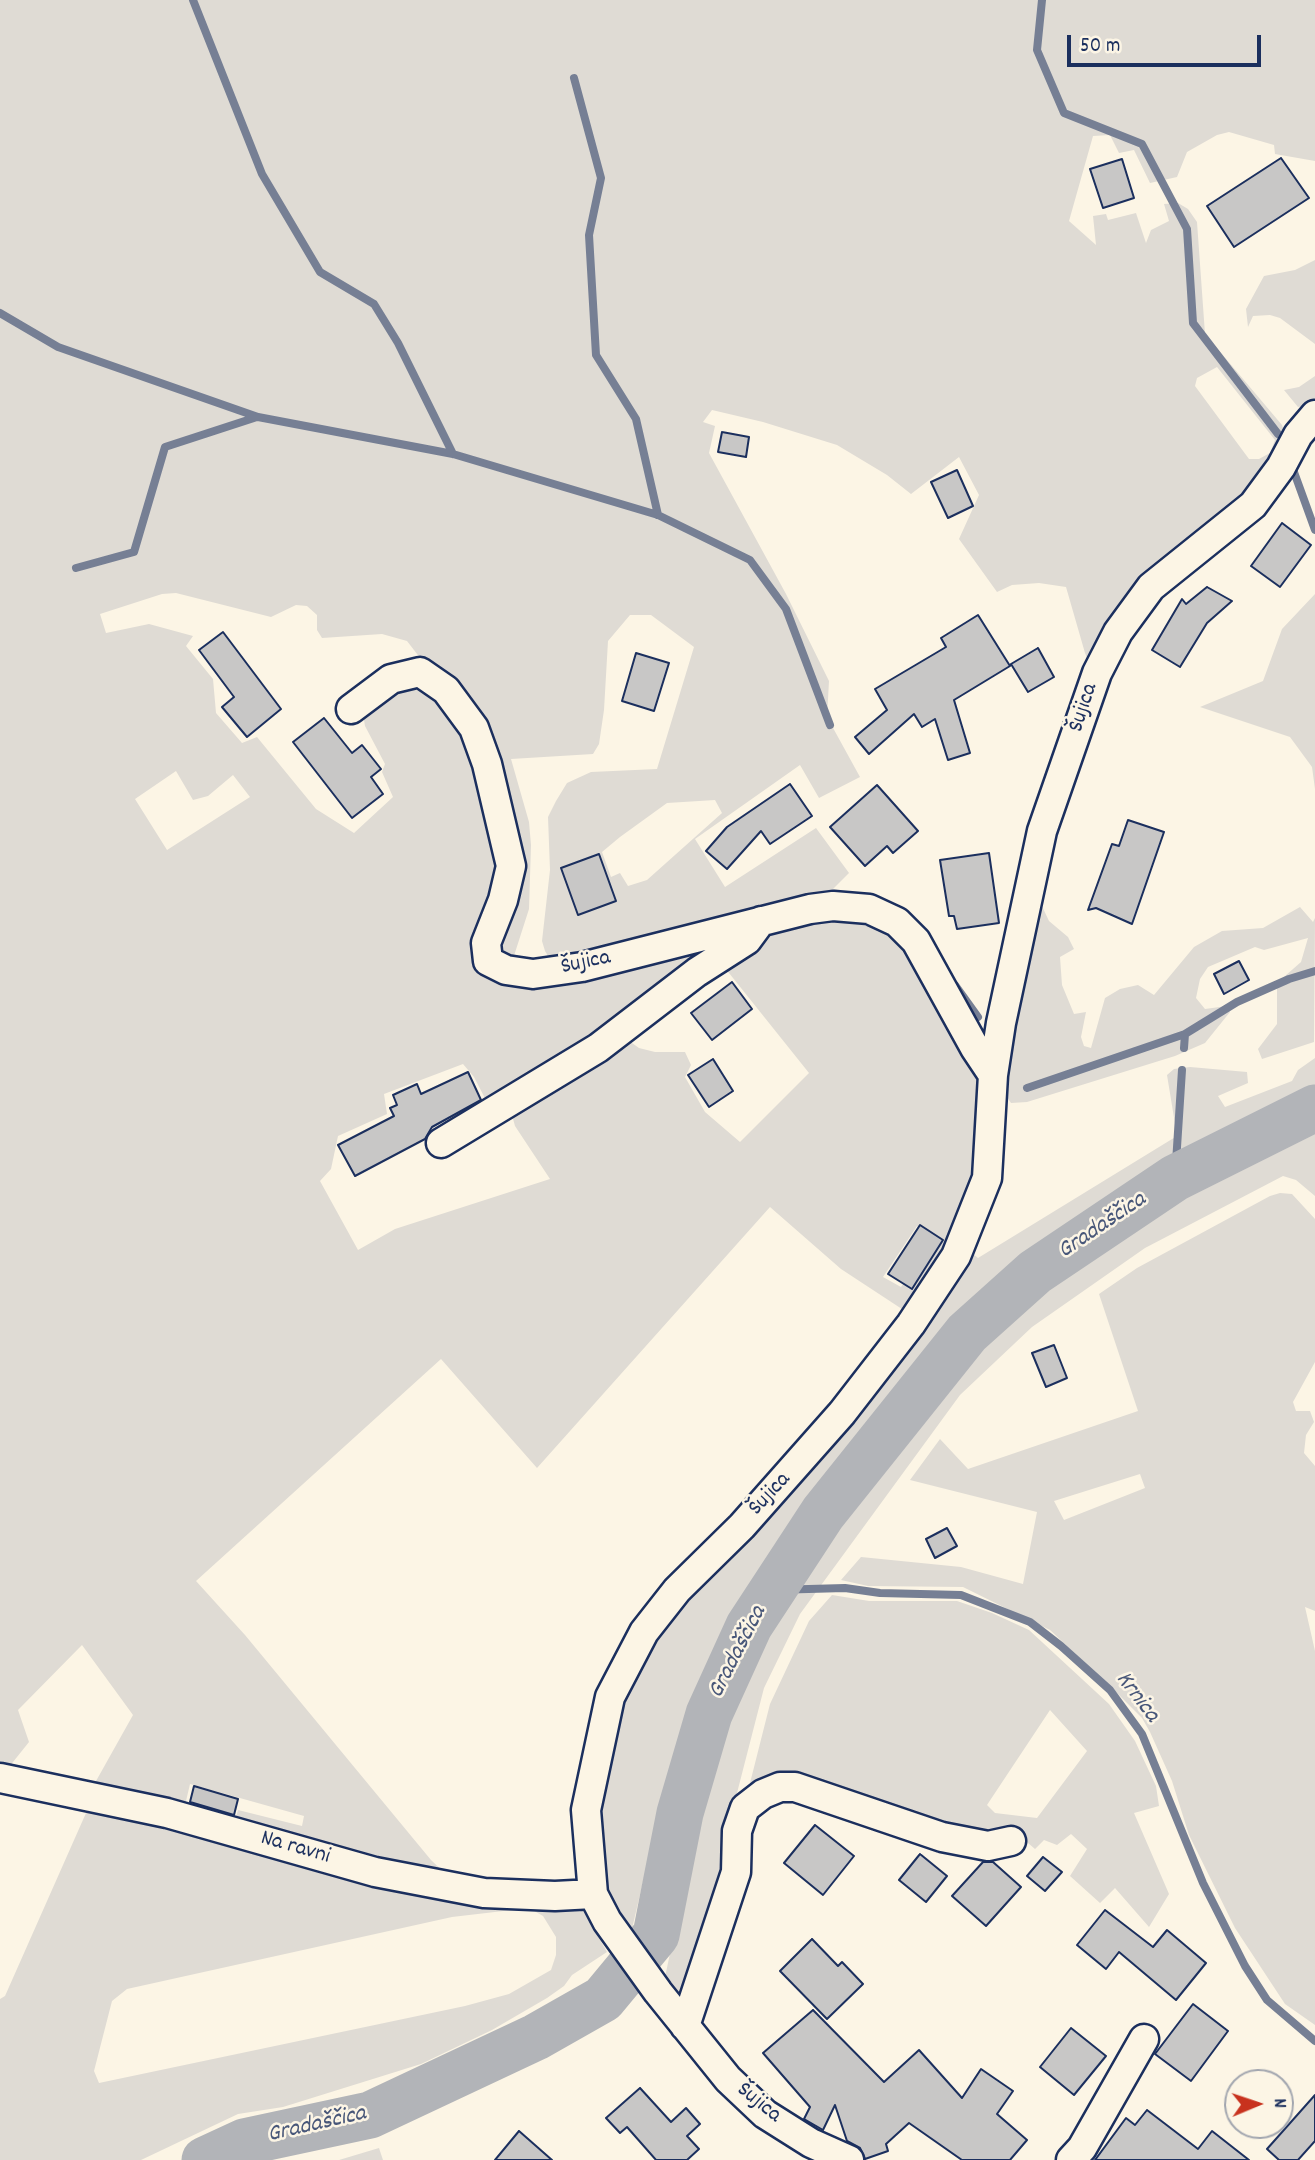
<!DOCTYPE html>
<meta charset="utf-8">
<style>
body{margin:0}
#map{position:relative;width:1315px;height:2160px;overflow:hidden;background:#fcf5e5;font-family:Dekko,sans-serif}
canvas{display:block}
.north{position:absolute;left:1224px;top:2069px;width:70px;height:70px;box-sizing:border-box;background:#fcf5e5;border:2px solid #a2a6af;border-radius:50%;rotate:88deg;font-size:19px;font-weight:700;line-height:28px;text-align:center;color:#1b2f5e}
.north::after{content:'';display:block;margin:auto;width:24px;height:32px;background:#c8321e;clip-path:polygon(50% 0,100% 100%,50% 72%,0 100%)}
.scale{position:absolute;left:1067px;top:35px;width:194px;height:32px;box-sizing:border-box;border:4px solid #1b2f5e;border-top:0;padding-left:9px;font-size:21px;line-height:24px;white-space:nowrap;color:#1b2f5e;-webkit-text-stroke:5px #fcf5e5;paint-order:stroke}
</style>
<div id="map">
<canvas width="1315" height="2160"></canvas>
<div class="north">N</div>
<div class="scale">50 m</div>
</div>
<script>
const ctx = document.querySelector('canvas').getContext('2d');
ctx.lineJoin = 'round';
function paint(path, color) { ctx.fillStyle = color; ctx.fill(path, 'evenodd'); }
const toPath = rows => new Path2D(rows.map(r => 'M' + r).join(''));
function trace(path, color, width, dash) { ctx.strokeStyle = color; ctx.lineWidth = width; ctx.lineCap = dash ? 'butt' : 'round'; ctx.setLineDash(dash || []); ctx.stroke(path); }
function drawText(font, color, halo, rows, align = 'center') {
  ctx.font = font + ' Dekko,sans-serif'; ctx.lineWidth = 5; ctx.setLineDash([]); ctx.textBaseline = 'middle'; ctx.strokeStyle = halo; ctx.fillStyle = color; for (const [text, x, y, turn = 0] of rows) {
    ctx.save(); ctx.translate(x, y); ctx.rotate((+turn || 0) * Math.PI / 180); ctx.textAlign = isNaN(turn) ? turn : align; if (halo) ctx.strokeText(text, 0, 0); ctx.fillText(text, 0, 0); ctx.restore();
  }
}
paint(toPath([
 [0,0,1315,0,1315,161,1275,154,1274,145,1229,132,1217,135,1187,152,1177,177,1150,183,1134,150,1119,153,1110,135,1093,136,1069,221,1096,245,1093,216,1106,214,1108,220,1136,213,1146,243,1151,230,1169,221,1164,204,1178,203,1188,209,1197,222,1205,334,1282,425,1286,437,1263,477,1215,521,1150,571,1095,661,1088,660,1085,653,1066,587,1039,583,1012,585,997,592,959,539,979,495,959,457,911,494,887,475,837,445,763,422,712,410,703,422,715,426,709,453,786,594,829,681,827,717,860,777,819,798,800,765,695,839,725,887,816,828,849,873,820,902,560,959,548,956,545,951,542,941,550,870,548,817,556,801,567,783,591,772,657,769,694,647,651,615,630,615,608,641,604,710,599,744,593,754,511,759,529,822,531,845,529,909,512,962,493,953,508,803,424,663,407,641,382,634,322,638,317,630,317,615,307,606,296,605,271,617,176,593,162,594,100,614,106,633,149,624,193,636,186,646,213,679,216,713,242,743,257,737,316,809,354,833,393,797,382,772,385,764,365,726,363,714,375,700,409,686,426,688,446,702,471,746,501,857,482,970,743,938,489,1106,474,1077,463,1064,384,1094,387,1114,338,1136,331,1169,320,1181,358,1250,395,1229,550,1179,515,1126,510,1108,625,1038,639,1048,655,1052,685,1052,691,1065,685,1077,705,1112,740,1142,809,1073,721,963,761,933,812,914,893,926,979,1076,983,1145,954,1240,908,1313,841,1269,770,1207,537,1468,441,1359,196,1581,245,1635,431,1860,452,1880,234,1824,238,1810,302,1826,304,1816,190,1784,183,1814,91,1790,133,1715,82,1645,18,1710,29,1742,5,1772,0,1771],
 [1217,367,1275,440,1270,453,1259,459,1249,459,1195,386,1197,378],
 [176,771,193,800,208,796,233,775,250,797,167,850,135,799],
 [715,800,722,813,647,880,628,886,620,873,611,877,602,852,620,837,667,803],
 [917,1226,936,1238,901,1287,883,1277],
 [1315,260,1315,344,1280,318,1270,315,1253,316,1248,327,1246,309,1264,276,1295,270],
 [1315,376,1315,398,1308,405,1298,407,1284,390,1299,387],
 [1315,594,1315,789,1312,767,1290,737,1200,707,1263,681,1282,629],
 [1040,902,1049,921,1068,937,1074,949,1060,957,1062,985,1074,1014,1086,1012,1081,1037,1084,1046,1091,1048,1105,998,1120,989,1138,985,1154,995,1194,947,1222,931,1263,928,1300,907,1313,922,1315,918,1314,1042,1262,1059,1258,1049,1277,1024,1277,983,1301,962,1308,938,1264,950,1255,947,1208,967,1200,979,1196,998,1205,1009,1227,1006,1230,1012,1205,1043,1175,1056,1027,1102,1011,1103,1003,1091,1004,1069],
 [1315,1058,1315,1093,1248,1121,1141,1184,1042,1247,974,1300,763,1565,715,1655,669,1771,631,1933,613,1910,601,1875,597,1814,623,1697,657,1634,971,1252,978,1258,1177,1136,1167,1075,1174,1069,1190,1067,1247,1072,1248,1083,1218,1096,1225,1107,1292,1081,1298,1070],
 [1315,1123,1315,1196,1296,1180,1283,1176,1145,1248,1032,1327,960,1395,800,1614,764,1688,728,1828,716,1902,682,2004,664,1982,713,1748,754,1637,786,1604,812,1565,825,1536,891,1444,989,1328,1087,1250,1175,1204],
 [1280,1193,1292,1194,1315,1219,1315,1362,1293,1402,1296,1411,1310,1411,1314,1422,1306,1435,1304,1453,1315,1466,1315,1611,1305,1607,1315,1651,1315,2025,1285,2004,1235,1928,1189,1835,1172,1781,1150,1732,1142,1718,1115,1691,1050,1630,963,1587,868,1586,841,1580,861,1557,961,1567,1023,1584,1037,1512,910,1480,940,1439,968,1469,1138,1411,1099,1294,1137,1268,1270,1196],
 [1140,1474,1145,1488,1064,1520,1054,1501],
 [832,1595,869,1601,957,1601,992,1613,1029,1630,1109,1704,1135,1741,1156,1786,1159,1806,1134,1813,1169,1894,1149,1927,1115,1888,1100,1903,1070,1876,1087,1849,1071,1834,1057,1845,1044,1840,1035,1849,1013,1830,982,1842,749,1787,770,1704,809,1621],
 [1050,1710,1087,1751,1037,1818,995,1813,987,1805],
 [90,1804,567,1906,584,1912,607,1952,572,1975,564,1986,547,1998,492,2030,421,2064,283,2107,238,2114,141,2160,0,2160,0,1999,5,1996],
 [529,1908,543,1916,556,1937,556,1955,551,1970,509,1994,465,2006,99,2083,94,2071,112,2001,127,1989,452,1917],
 [379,2148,383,2160,339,2160]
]), '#dfdbd4');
trace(toPath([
 [193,0,262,174,320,272,374,304,398,343,453,454],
 [1042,0,1037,50,1064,113,1142,144,1187,229,1193,323,1278,434],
 [574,78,601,178,589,235,596,355,636,419,658,515],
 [0,313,58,347,258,417,453,454,658,515,750,560,786,609,830,725],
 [1294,472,1315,530],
 [76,568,134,552,165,447,257,417],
 [955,985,978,1017],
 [1184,1048,1185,1034,1237,1002,1289,979,1315,971],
 [1027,1088,1185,1034],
 [1175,1178,1182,1070],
 [772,1590,845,1588,880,1593,961,1595,1030,1622,1061,1646,1110,1690,1142,1734,1203,1883,1245,1966,1267,2000,1315,2041]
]), '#767f94', 8);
trace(toPath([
 [205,2160,244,2142,370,2115,536,2037,603,1999,656,1935,680,1813,709,1714,749,1626,823,1513,967,1333,1035,1272,1175,1178,1315,1108]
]), '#b2b4b8', 47);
const building = toPath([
 [1281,158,1309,198,1234,247,1207,206,1281,158],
 [1122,159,1134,198,1103,208,1090,169,1122,159],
 [722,432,749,437,746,457,718,452,722,432],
 [957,470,973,506,948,518,931,482,957,470],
 [1282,523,1311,545,1280,587,1251,566,1282,523],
 [1207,587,1232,601,1207,623,1180,667,1152,650,1182,599,1186,604,1207,587],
 [978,615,1010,666,954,700,970,753,948,760,935,719,922,727,914,714,869,754,855,737,887,710,875,689,946,647,941,638,978,615],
 [223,632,281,709,247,737,222,707,234,697,199,650,223,632],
 [1038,648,1054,677,1028,692,1011,664,1038,648],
 [636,653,669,663,654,711,622,701,636,653],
 [324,718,352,753,362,745,381,769,371,777,383,794,352,818,293,742,324,718],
 [790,784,812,816,770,844,761,831,727,869,706,851,727,827,790,784],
 [877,785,918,831,893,853,887,846,865,866,830,827,877,785],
 [1128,820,1164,832,1132,924,1096,908,1088,910,1112,844,1119,846,1128,820],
 [989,853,999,923,957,929,954,916,949,916,940,860,989,853],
 [599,854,616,901,578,915,561,868,599,854],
 [1239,961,1249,980,1224,994,1214,974,1239,961],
 [732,982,752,1009,712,1040,691,1013,732,982],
 [713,1059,733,1091,709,1107,688,1075,713,1059],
 [468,1072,481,1100,432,1127,425,1139,355,1176,338,1145,394,1116,390,1108,397,1105,393,1095,417,1084,421,1094,468,1072],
 [920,1225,943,1240,912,1289,888,1274,920,1225],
 [1054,1345,1067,1378,1046,1387,1032,1353,1054,1345],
 [947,1528,957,1546,935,1558,926,1539,947,1528],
 [194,1786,238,1799,234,1815,190,1802,194,1786],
 [815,1825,854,1856,823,1895,784,1863,815,1825],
 [920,1854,947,1876,926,1902,899,1880,920,1854],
 [1043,1857,1062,1872,1045,1891,1027,1876,1043,1857],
 [983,1862,993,1862,1021,1887,986,1926,952,1896,983,1862],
 [1105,1910,1153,1947,1167,1930,1206,1963,1176,2000,1119,1952,1106,1969,1077,1945,1105,1910],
 [812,1939,838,1966,842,1962,863,1984,827,2019,780,1971,812,1939],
 [1193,2004,1228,2031,1191,2081,1155,2054,1193,2004],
 [813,2010,884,2082,919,2050,962,2098,981,2069,1013,2091,997,2114,1027,2140,1010,2160,962,2160,909,2123,886,2144,888,2151,865,2159,860,2148,847,2141,835,2105,823,2130,804,2119,810,2107,763,2053,813,2010],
 [1071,2028,1106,2056,1074,2095,1040,2067,1071,2028],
 [640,2088,671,2122,686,2108,700,2124,687,2136,699,2149,687,2160,656,2160,627,2127,620,2133,606,2118,640,2088],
 [1315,2095,1315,2141,1298,2160,1279,2160,1267,2149,1315,2095],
 [1147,2110,1198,2149,1212,2131,1249,2160,1095,2160,1126,2118,1135,2125,1147,2110],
 [519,2131,552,2160,495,2160,519,2131]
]);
paint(building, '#c8c7c6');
trace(building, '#1b2f5e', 2);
const street = toPath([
 [351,709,391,679,420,672,446,690,474,728,487,764,511,866,503,900,486,943,488,961,506,970,533,974,582,967,810,909,833,906,869,909,897,922,916,941,975,1048,993,1075],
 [441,1143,598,1048,697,972,747,940,761,921],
 [0,1778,167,1813,375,1872,484,1893,555,1896,593,1894],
 [685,2026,736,1872,737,1831,745,1808,763,1794,780,1787,795,1787,942,1837,988,1846,1011,1841],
 [849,2160,811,2143,765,2114,728,2079,658,1992,607,1921,593,1894,586,1810,610,1697,644,1632,677,1590,742,1526,842,1413,911,1324,956,1256,987,1178,993,1075,1001,1023,1042,831,1097,673,1118,632,1151,587,1253,505,1281,467,1298,435,1315,415],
 [1071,2160,1082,2148,1144,2039]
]);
trace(street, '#1b2f5e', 33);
trace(street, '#fcf5e5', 28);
drawText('23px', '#1b2f5e', '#fcf5e5', [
 ["Šujica",1085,708,-72],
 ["Šujica",586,964,-12],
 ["Šujica",771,1495,-47],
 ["Na ravni",295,1849,16],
 ["Šujica",758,2104,39]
]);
drawText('italic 24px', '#485779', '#fcf5e5', [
 ["Gradaščica",1103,1227,-34],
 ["Gradaščica",739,1653,-63],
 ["Krnica",1136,1698,53],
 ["Gradaščica",317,2126,-13]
]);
</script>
